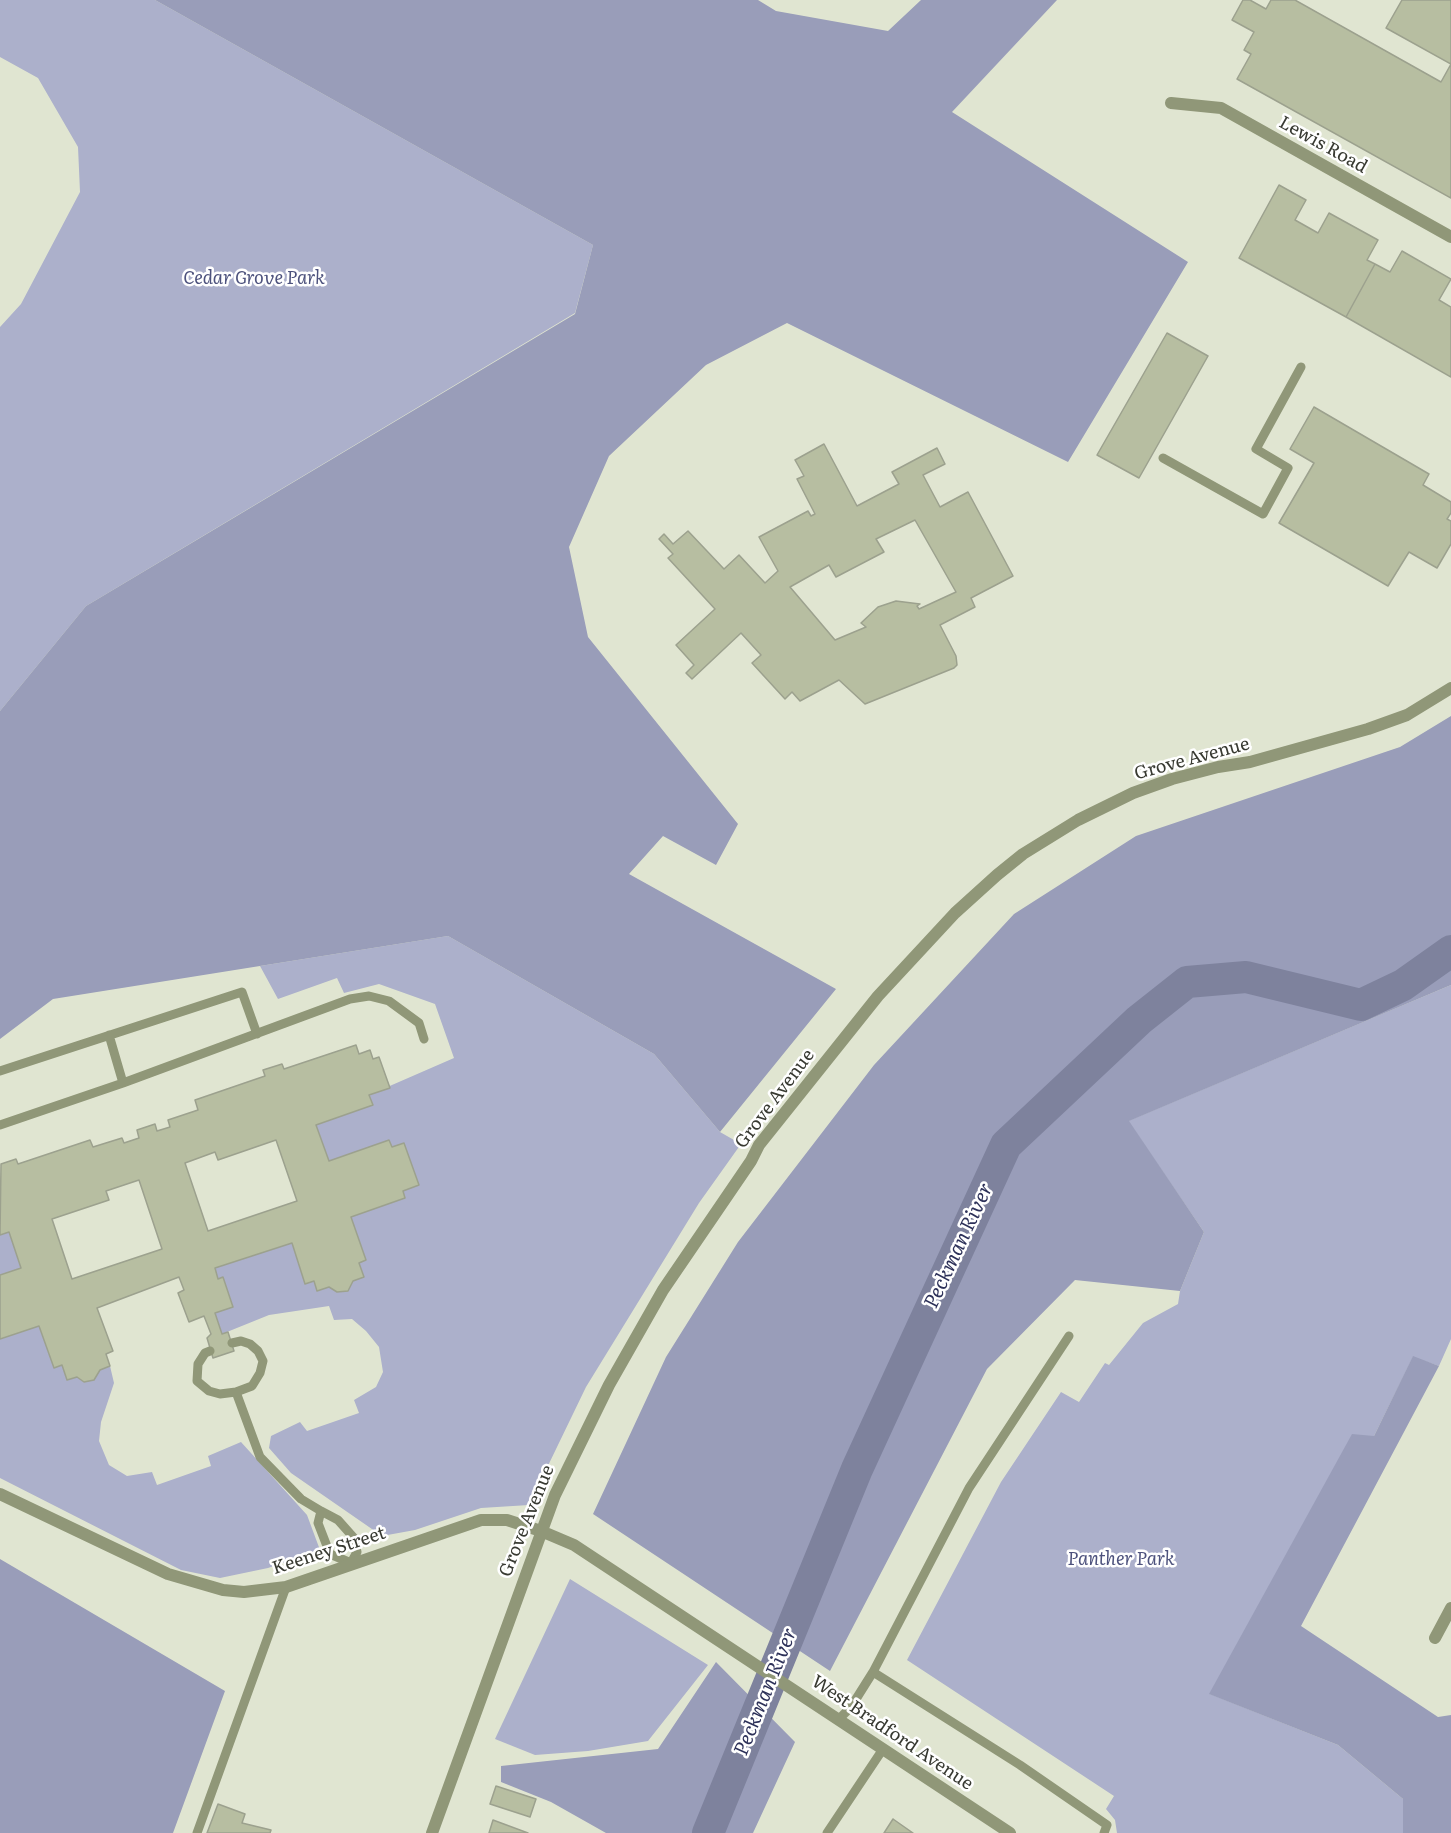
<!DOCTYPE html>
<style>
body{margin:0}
canvas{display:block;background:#e0e5d1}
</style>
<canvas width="1451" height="1833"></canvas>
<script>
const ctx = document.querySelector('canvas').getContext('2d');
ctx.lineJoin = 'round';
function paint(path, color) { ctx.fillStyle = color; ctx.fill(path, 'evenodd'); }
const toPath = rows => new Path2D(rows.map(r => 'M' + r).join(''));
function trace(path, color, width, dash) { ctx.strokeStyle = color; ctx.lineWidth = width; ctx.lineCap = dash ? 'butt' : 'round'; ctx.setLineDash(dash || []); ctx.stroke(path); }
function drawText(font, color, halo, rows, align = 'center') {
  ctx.font = font + ' Literata,serif'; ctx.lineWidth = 5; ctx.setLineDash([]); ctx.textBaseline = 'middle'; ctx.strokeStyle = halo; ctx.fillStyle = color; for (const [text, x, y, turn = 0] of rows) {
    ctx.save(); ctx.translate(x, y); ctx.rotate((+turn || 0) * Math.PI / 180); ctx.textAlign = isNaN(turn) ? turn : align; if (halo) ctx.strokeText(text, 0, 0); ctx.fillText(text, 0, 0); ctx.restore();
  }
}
paint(toPath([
 [0,0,155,0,593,245,575,313,86,606,0,711,0,327,21,304,80,192,78,147,38,78,0,57],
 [448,936,654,1054,720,1132,741,1144,699,1203,586,1387,529,1505,481,1508,415,1530,382,1536,291,1473,269,1448,271,1436,300,1422,307,1431,359,1413,354,1400,376,1387,383,1372,379,1347,366,1331,352,1319,334,1320,329,1306,269,1315,222,1334,215,1313,233,1307,223,1278,218,1279,215,1268,292,1243,305,1283,314,1281,317,1291,329,1287,338,1292,348,1291,353,1281,364,1277,359,1263,366,1260,351,1217,405,1198,392,1147,389,1140,329,1161,316,1125,372,1105,369,1095,454,1058,435,1004,379,984,344,993,337,978,278,999,260,966],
 [1451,985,1451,1339,1439,1366,1413,1357,1374,1436,1210,1694,1338,1745,1403,1799,1403,1833,1117,1833,1115,1820,1106,1809,1114,1796,907,1660,1001,1482,1061,1392,1079,1402,1105,1363,1109,1365,1143,1323,1178,1304,1180,1291,1204,1232,1128,1121],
 [9,1232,21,1268,0,1275,0,1235],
 [39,1326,54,1367,62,1365,67,1380,77,1377,84,1382,93,1380,100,1370,110,1366,114,1383,101,1422,99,1441,109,1465,127,1476,152,1472,157,1485,211,1466,208,1456,241,1442,307,1515,320,1550,268,1568,220,1578,181,1570,0,1478,0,1339],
 [570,1579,708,1665,648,1741,588,1751,535,1755,495,1739]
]), '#acb0cb');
paint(toPath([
 [155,0,758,0,776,11,888,31,921,0,1057,0,952,112,1188,262,1068,462,787,323,706,365,609,456,569,547,588,637,738,824,716,865,663,836,629,874,836,989,720,1132,654,1054,448,936,53,999,0,1039,0,711,86,606,575,314,593,245],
 [1451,716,1451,985,1129,1121,1204,1232,1180,1291,1075,1280,987,1369,830,1671,593,1514,666,1357,738,1242,874,1065,1014,914,1136,836,1400,747],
 [1413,1356,1439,1366,1301,1626,1438,1717,1451,1715,1451,1833,1403,1833,1403,1799,1338,1745,1209,1694,1352,1434,1374,1436],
 [0,1559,225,1691,173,1833,0,1833],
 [716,1662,795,1742,753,1833,606,1833,551,1802,501,1782,501,1766,658,1749]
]), '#999db9');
trace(toPath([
 [708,1833,857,1469,1006,1145,1139,1020,1187,982,1246,977,1361,1005,1403,985,1451,951]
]), '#7e829d', 32);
const building = toPath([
 [1243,0,1250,0,1266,9,1271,0,1295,0,1441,82,1451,64,1451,198,1237,79,1251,54,1244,50,1254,32,1232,20,1243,0],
 [1402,0,1451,0,1451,64,1386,28,1402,0],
 [1279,185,1306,200,1295,220,1318,233,1329,213,1378,240,1367,260,1375,264,1346,317,1239,258,1279,185],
 [1402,251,1451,279,1439,300,1451,307,1451,377,1346,317,1375,264,1390,272,1402,251],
 [1167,333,1208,356,1139,478,1097,455,1167,333],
 [1314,407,1429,474,1423,485,1451,502,1451,513,1447,519,1451,521,1451,544,1437,568,1409,552,1388,586,1279,523,1314,463,1290,449,1314,407],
 [824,444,857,506,899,484,892,472,937,448,945,464,923,475,940,507,968,492,1013,576,971,598,975,607,940,625,956,656,957,665,954,668,865,704,839,680,800,701,792,692,785,699,752,663,761,655,741,633,692,679,686,673,694,665,676,645,715,609,668,558,673,554,659,539,664,534,673,544,688,531,724,569,739,555,765,583,778,571,759,537,808,511,811,516,815,514,797,479,804,476,795,460,824,444],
 [915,520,956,592,919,609,917,606,920,604,896,601,878,607,861,623,866,627,835,640,790,587,829,565,836,577,884,552,876,539,915,520],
 [356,1045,359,1054,370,1050,373,1059,379,1057,390,1088,369,1095,373,1105,316,1125,329,1161,389,1140,392,1147,404,1143,419,1185,403,1191,405,1198,351,1217,366,1260,359,1263,364,1277,353,1281,348,1291,337,1292,329,1287,317,1291,314,1281,305,1284,292,1243,215,1268,218,1279,223,1277,233,1307,215,1313,222,1334,228,1332,234,1351,213,1358,207,1338,211,1334,204,1316,189,1322,178,1293,184,1290,179,1277,97,1308,113,1351,106,1354,110,1366,100,1370,94,1380,84,1382,77,1377,67,1380,62,1365,54,1368,39,1326,0,1339,0,1275,21,1268,9,1232,0,1235,1,1164,16,1159,18,1164,90,1140,93,1147,122,1138,124,1143,139,1138,137,1130,155,1124,157,1131,170,1127,168,1120,198,1110,195,1100,265,1076,263,1070,282,1064,284,1069,356,1045],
 [276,1140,297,1201,208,1231,185,1163,215,1152,218,1160,276,1140],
 [139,1180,162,1249,72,1279,52,1219,109,1200,106,1191,139,1180],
 [496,1786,536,1799,530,1817,490,1804,496,1786],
 [218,1804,245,1814,242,1823,271,1830,270,1833,207,1833,218,1804],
 [893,1819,913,1833,884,1833,893,1819],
 [493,1820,528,1833,489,1833,493,1820]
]);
paint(building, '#b7bea1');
trace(building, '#9ca18e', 1.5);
trace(toPath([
 [1163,458,1263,514,1288,468,1256,449,1301,367],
 [109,1035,123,1083],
 [0,1071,242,992,257,1034],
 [0,1125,123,1083,350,999,369,996,389,1001,419,1023,424,1039],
 [210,1351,205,1353,198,1364,197,1381,209,1391,220,1394,236,1392,252,1386,260,1373,263,1361,258,1351,250,1344,241,1341,232,1343],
 [236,1392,260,1457,301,1499,321,1511],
 [321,1511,338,1520,354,1538,357,1552,351,1563,330,1554,318,1523,321,1511],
 [873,1672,969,1488,1069,1336],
 [839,1719,851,1707,873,1672,1020,1765,1107,1825,1104,1833],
 [197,1833,286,1587],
 [827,1833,883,1749]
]), '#909778', 9);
trace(toPath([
 [1171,103,1221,108,1451,237],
 [0,1494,168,1574,223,1590,244,1592,286,1587,481,1520,507,1520,541,1531],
 [1435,1638,1451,1608]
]), '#909778', 12);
trace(toPath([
 [541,1531,574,1545,1010,1833],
 [432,1833,555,1495,609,1385,663,1290,751,1161,759,1145,878,996,955,913,997,875,1023,854,1078,820,1133,793,1172,779,1218,767,1250,762,1368,729,1407,715,1451,688]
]), '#909778', 12);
drawText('18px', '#383a32', '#fff', [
 ["Lewis Road",1323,145,29],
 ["Grove Avenue",1192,759,-15],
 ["Grove Avenue",775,1099,-53],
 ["Grove Avenue",527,1521,-68],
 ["Keeney Street",329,1551,-18],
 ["West Bradford Avenue",892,1733,34]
]);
drawText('italic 18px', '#4d527d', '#fff', [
 ["Cedar Grove Park",254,279],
 ["Panther Park",1121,1560]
]);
drawText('italic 20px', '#2d3159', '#fff', [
 ["Peckman River",959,1246,-65],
 ["Peckman River",766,1692,-68]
]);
</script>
